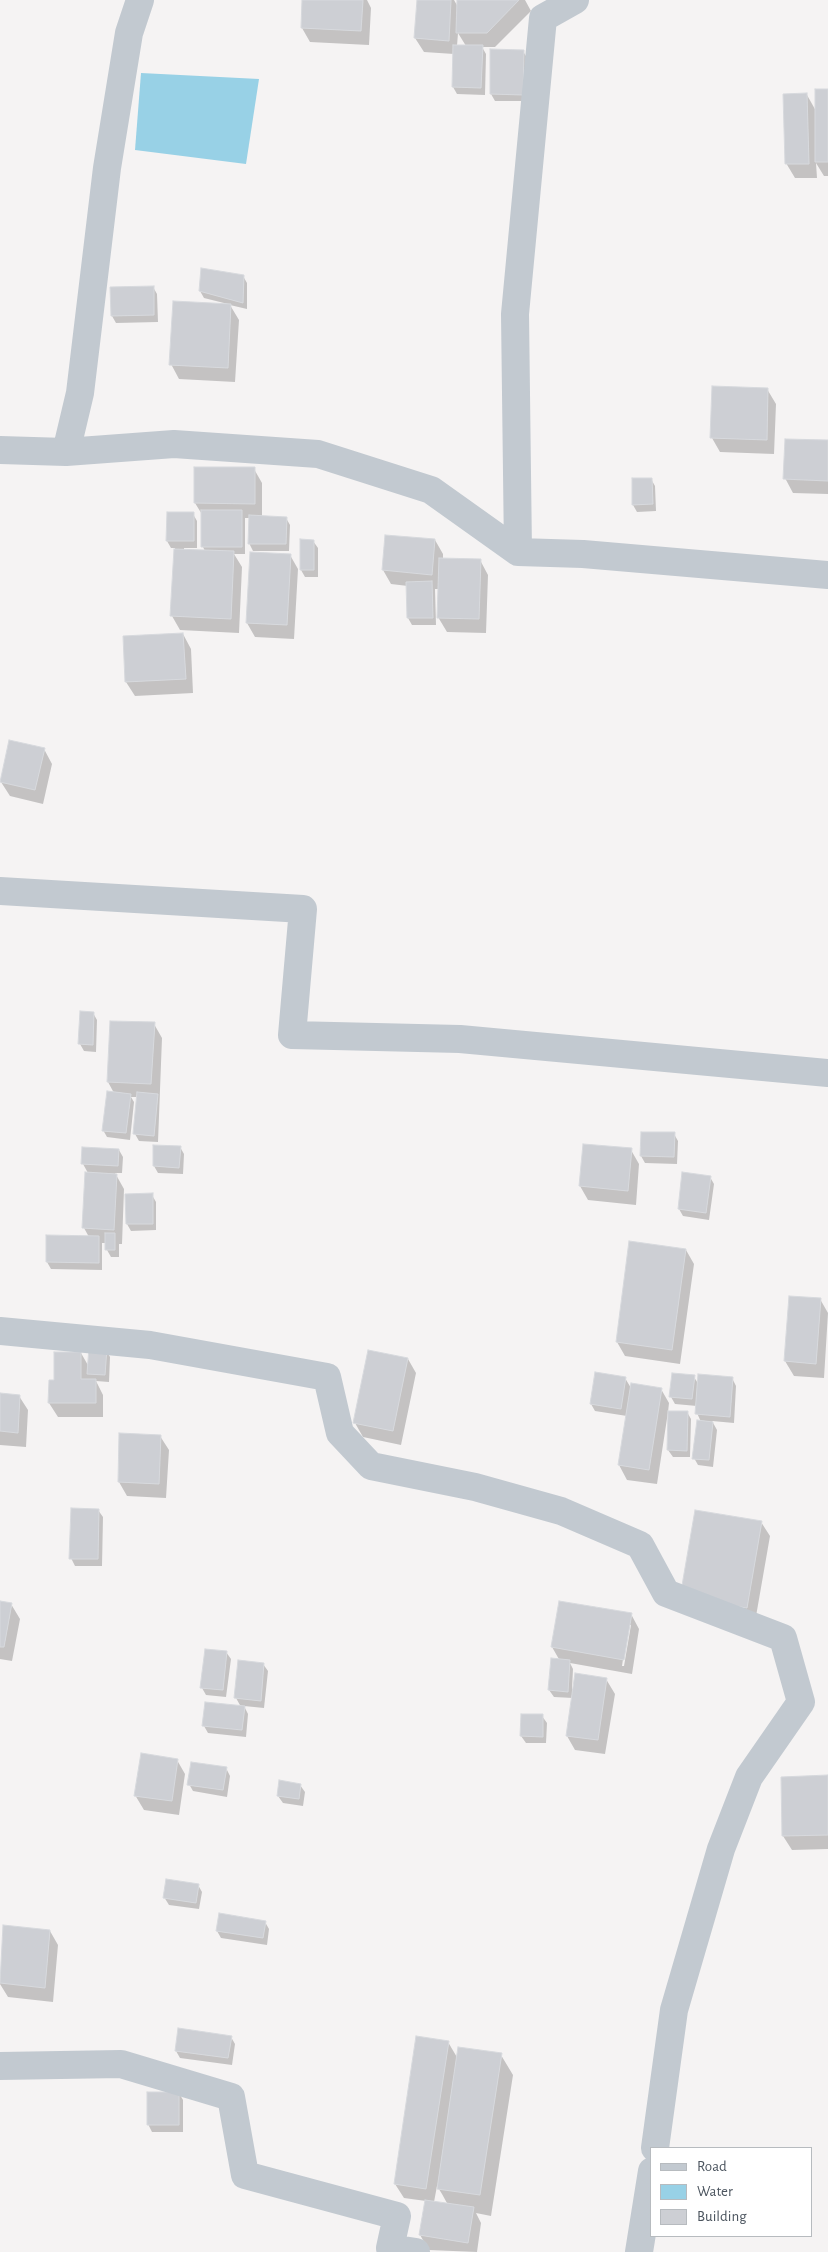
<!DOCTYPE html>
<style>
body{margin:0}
#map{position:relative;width:828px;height:2252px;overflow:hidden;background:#f5f3f3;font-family:"Alegreya Sans",sans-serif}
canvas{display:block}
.legend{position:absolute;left:650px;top:2147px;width:162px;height:90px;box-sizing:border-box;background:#fff;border:1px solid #b7bbbf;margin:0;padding:6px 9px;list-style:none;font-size:15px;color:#4c555f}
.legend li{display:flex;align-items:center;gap:10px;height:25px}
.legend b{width:25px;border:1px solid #b7bbbf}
</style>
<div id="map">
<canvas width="828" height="2252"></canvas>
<ul class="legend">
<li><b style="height:6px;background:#c2c9d0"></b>Road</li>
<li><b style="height:14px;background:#98d1e6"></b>Water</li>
<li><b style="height:14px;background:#cdcfd4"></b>Building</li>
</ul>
</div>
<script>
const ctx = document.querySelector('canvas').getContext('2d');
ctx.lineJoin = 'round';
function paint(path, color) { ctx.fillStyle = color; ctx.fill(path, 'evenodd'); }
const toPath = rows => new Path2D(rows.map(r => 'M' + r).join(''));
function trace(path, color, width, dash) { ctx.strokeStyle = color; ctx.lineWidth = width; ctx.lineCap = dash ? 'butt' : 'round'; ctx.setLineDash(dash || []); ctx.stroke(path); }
paint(toPath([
 [141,73,259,79,246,164,135,150]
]), '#98d1e6');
paint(toPath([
 [304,0,367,0,371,8,369,45,310,42,302,28],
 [418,0,454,0,458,7,459,0,525,0,531,11,495,47,482,47,486,54,485,95,457,94,453,87,454,54,424,52,415,38],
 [458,33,466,46,457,46],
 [523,51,527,58,526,101,495,101,491,94],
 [828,90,828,176,824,176,816,163,817,178,795,178,786,163,807,95,816,111],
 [243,276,247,283,247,309,230,305,239,320,235,382,179,379,171,364,228,304,204,298,200,291],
 [153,287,157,294,158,322,116,323,112,316],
 [767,389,776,404,774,454,720,452,712,438],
 [828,442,828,494,793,493,785,478],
 [254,469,262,483,262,517,286,518,290,525,289,551,253,551,249,543,250,518,245,518,245,554,234,554,242,567,239,633,180,630,172,616,175,548,171,548,167,541,193,514,197,521,197,548,184,548,184,550,205,551,203,547,203,516,195,503],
 [651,479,655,486,656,511,637,512,633,505],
 [435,540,443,554,443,559,480,560,488,575,486,633,447,632,438,617,439,589,435,589,436,625,412,625,408,618,408,586,391,584,383,570],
 [313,541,318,548,318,577,305,577,301,570],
 [290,555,298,569,294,639,255,637,247,623],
 [183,634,191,649,193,693,135,696,126,682],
 [44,749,52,764,43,804,10,796,1,782],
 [81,1013,93,1013,97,1020,96,1052,84,1051,80,1044],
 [154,1024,162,1038,158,1142,139,1141,135,1134,138,1097,131,1097,134,1102,130,1140,107,1137,103,1130,114,1093,108,1082],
 [674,1134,678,1141,677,1164,645,1163,641,1156],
 [180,1147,184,1154,183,1174,158,1173,154,1166],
 [84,1148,119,1150,123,1157,122,1173,115,1173,124,1189,122,1244,119,1244,119,1257,111,1257,107,1250,107,1243,102,1243,102,1270,51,1269,47,1262,89,1237,84,1228,88,1173,83,1164],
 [631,1150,639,1164,636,1205,588,1200,580,1186],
 [710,1177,714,1184,709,1220,683,1216,679,1209],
 [152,1195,156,1202,156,1230,131,1231,127,1224],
 [686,1250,694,1264,680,1364,625,1356,617,1342],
 [820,1299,828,1313,824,1378,794,1376,785,1361],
 [106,1350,110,1357,109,1382,96,1381,103,1395,103,1417,58,1417,49,1403,55,1381,81,1353,89,1367],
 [408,1359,416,1373,401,1445,363,1437,355,1423],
 [694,1377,699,1385,732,1378,736,1386,734,1423,712,1421,717,1430,713,1467,698,1465,694,1458,701,1422,697,1413,697,1406,675,1404,671,1397],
 [625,1378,631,1388,661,1389,669,1403,668,1412,687,1412,691,1419,690,1457,673,1457,668,1450,668,1412,657,1484,627,1480,619,1465,627,1416,595,1411,591,1404],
 [0,1394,19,1396,28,1410,26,1447,0,1445],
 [160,1436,169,1450,166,1498,127,1496,119,1482],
 [98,1510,103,1517,102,1566,75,1566,71,1558],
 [761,1522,770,1536,755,1622,681,1597],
 [0,1602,11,1604,20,1619,12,1661,0,1659],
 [631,1614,639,1629,632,1674,570,1663,573,1669,572,1689,606,1679,615,1694,605,1754,575,1750,567,1736,573,1698,554,1697,549,1690,560,1661,552,1647],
 [628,1625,631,1625,624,1666,622,1666],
 [226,1652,231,1659,226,1697,206,1695,202,1688],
 [263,1664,268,1671,264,1708,244,1706,248,1714,246,1737,208,1733,204,1726,241,1707,236,1698],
 [542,1716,547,1723,546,1743,526,1743,521,1736],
 [177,1760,185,1774,179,1815,144,1810,135,1795],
 [226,1768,230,1776,227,1797,193,1791,189,1784],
 [828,1776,828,1849,792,1850,783,1836],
 [300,1785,305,1792,303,1806,283,1803,278,1796],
 [198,1885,202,1892,199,1909,169,1905,164,1897],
 [265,1922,269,1929,267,1945,221,1938,217,1931],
 [4,1927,50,1931,58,1945,53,2002,8,1997,0,1984],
 [231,2037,235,2044,232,2065,180,2058,176,2051],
 [448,2042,458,2059,501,2055,513,2075,491,2216,476,2213,481,2223,477,2252,429,2250,420,2235,426,2201,404,2198,395,2184],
 [437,2186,442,2194,448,2205,434,2202],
 [179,2093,183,2100,183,2132,152,2132,148,2124]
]), '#0003');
const building = toPath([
 [302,0,363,0,361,31,301,28,302,0],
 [417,0,451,0,449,41,414,38,417,0],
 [457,0,519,0,487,33,456,33,457,0],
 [453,45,483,45,481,88,452,87,453,45],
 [490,49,524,50,523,95,490,94,490,49],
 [815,89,828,89,828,162,815,162,815,89],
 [807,93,809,164,785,164,783,94,807,93],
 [201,268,244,275,243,303,199,291,201,268],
 [154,286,154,315,111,316,110,287,154,286],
 [173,301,231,304,228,368,169,365,173,301],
 [712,386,768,388,767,440,710,438,712,386],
 [785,439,828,440,828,481,783,479,785,439],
 [194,467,255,467,255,504,194,503,194,467],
 [632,478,652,478,653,504,632,505,632,478],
 [201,510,242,510,242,547,201,547,201,510],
 [167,512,194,512,194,541,166,541,167,512],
 [249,515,287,517,286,544,248,544,249,515],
 [385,535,435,539,432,575,382,570,385,535],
 [300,539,314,540,314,570,300,570,300,539],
 [174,549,234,551,231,619,170,616,174,549],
 [250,552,291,554,287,625,246,623,250,552],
 [439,558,481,559,479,619,437,618,439,558],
 [432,581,433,618,407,618,406,582,432,581],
 [183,633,186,679,125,682,123,636,183,633],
 [9,740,45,748,35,790,0,782,9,740],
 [80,1011,94,1012,93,1045,78,1044,80,1011],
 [110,1021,155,1022,151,1084,107,1082,110,1021],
 [107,1091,131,1094,126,1133,102,1131,107,1091],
 [137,1092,158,1094,154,1136,133,1134,137,1092],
 [641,1132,675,1132,674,1157,640,1156,641,1132],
 [583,1144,632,1148,628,1191,579,1186,583,1144],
 [153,1145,181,1146,179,1168,153,1166,153,1145],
 [82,1147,119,1149,118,1166,81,1164,82,1147],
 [85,1172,117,1174,114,1230,82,1228,85,1172],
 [682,1172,711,1176,706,1213,678,1209,682,1172],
 [153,1193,153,1224,126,1224,125,1194,153,1193],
 [105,1233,115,1233,115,1250,105,1250,105,1233],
 [46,1235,99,1236,99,1263,46,1262,46,1235],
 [629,1241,686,1249,672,1350,616,1342,629,1241],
 [789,1296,821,1298,816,1364,784,1361,789,1296],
 [89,1347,107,1348,105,1375,87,1374,89,1347],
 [368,1350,408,1358,393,1431,353,1423,368,1350],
 [54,1352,81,1352,81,1379,96,1379,96,1403,48,1403,49,1380,54,1380,54,1352],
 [595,1372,626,1377,621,1409,590,1404,595,1372],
 [672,1373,695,1375,692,1399,669,1397,672,1373],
 [698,1374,733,1377,730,1417,695,1414,698,1374],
 [631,1383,662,1388,649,1470,618,1465,631,1383],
 [0,1393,20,1395,18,1433,0,1431,0,1393],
 [668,1411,688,1411,687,1451,667,1450,668,1411],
 [697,1420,713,1422,709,1460,692,1459,697,1420],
 [119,1433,161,1435,159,1484,118,1482,119,1433],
 [71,1508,99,1509,98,1559,69,1559,71,1508],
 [695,1510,762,1521,747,1608,680,1597,695,1510],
 [0,1601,12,1603,4,1647,0,1647,0,1601],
 [559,1601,632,1613,624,1660,551,1647,559,1601],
 [205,1649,227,1651,223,1690,200,1688,205,1649],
 [551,1658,570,1660,568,1692,548,1690,551,1658],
 [238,1660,264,1663,261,1701,234,1698,238,1660],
 [575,1673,607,1678,598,1740,566,1736,575,1673],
 [205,1702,245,1706,242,1730,202,1726,205,1702],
 [521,1714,543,1714,543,1737,520,1736,521,1714],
 [141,1753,178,1759,172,1801,134,1796,141,1753],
 [191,1762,227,1767,223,1790,187,1785,191,1762],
 [828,1775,828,1835,782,1836,781,1777,828,1775],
 [279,1780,301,1784,299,1799,277,1796,279,1780],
 [166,1879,199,1884,196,1903,163,1898,166,1879],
 [219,1913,266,1921,263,1938,216,1931,219,1913],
 [3,1925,50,1930,45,1988,0,1983,3,1925],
 [178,2028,232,2036,228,2058,175,2051,178,2028],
 [416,2036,449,2041,426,2189,394,2184,416,2036],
 [458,2047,502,2053,480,2195,437,2189,458,2047],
 [147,2092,179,2092,179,2125,147,2125,147,2092],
 [425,2200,474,2207,468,2243,419,2235,425,2200]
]);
paint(building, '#cdcfd4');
trace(building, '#d7d9dd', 1);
trace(toPath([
 [0,450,66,452,174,444,318,454,431,490,518,552,583,554,828,575],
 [66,452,80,393,107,168,129,33,140,0],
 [518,552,515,314,543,18,575,0],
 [0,891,303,909,292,1035,460,1039,828,1073],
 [0,1331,150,1345,327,1377,340,1433,371,1466,475,1487,561,1511,640,1545,666,1593,783,1638,801,1702,749,1777,721,1849,674,2010,655,2148],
 [0,2066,121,2064,231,2097,245,2175,397,2216,390,2248,416,2252],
 [639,2252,652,2171]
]), '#c2c9d0', 28);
</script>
